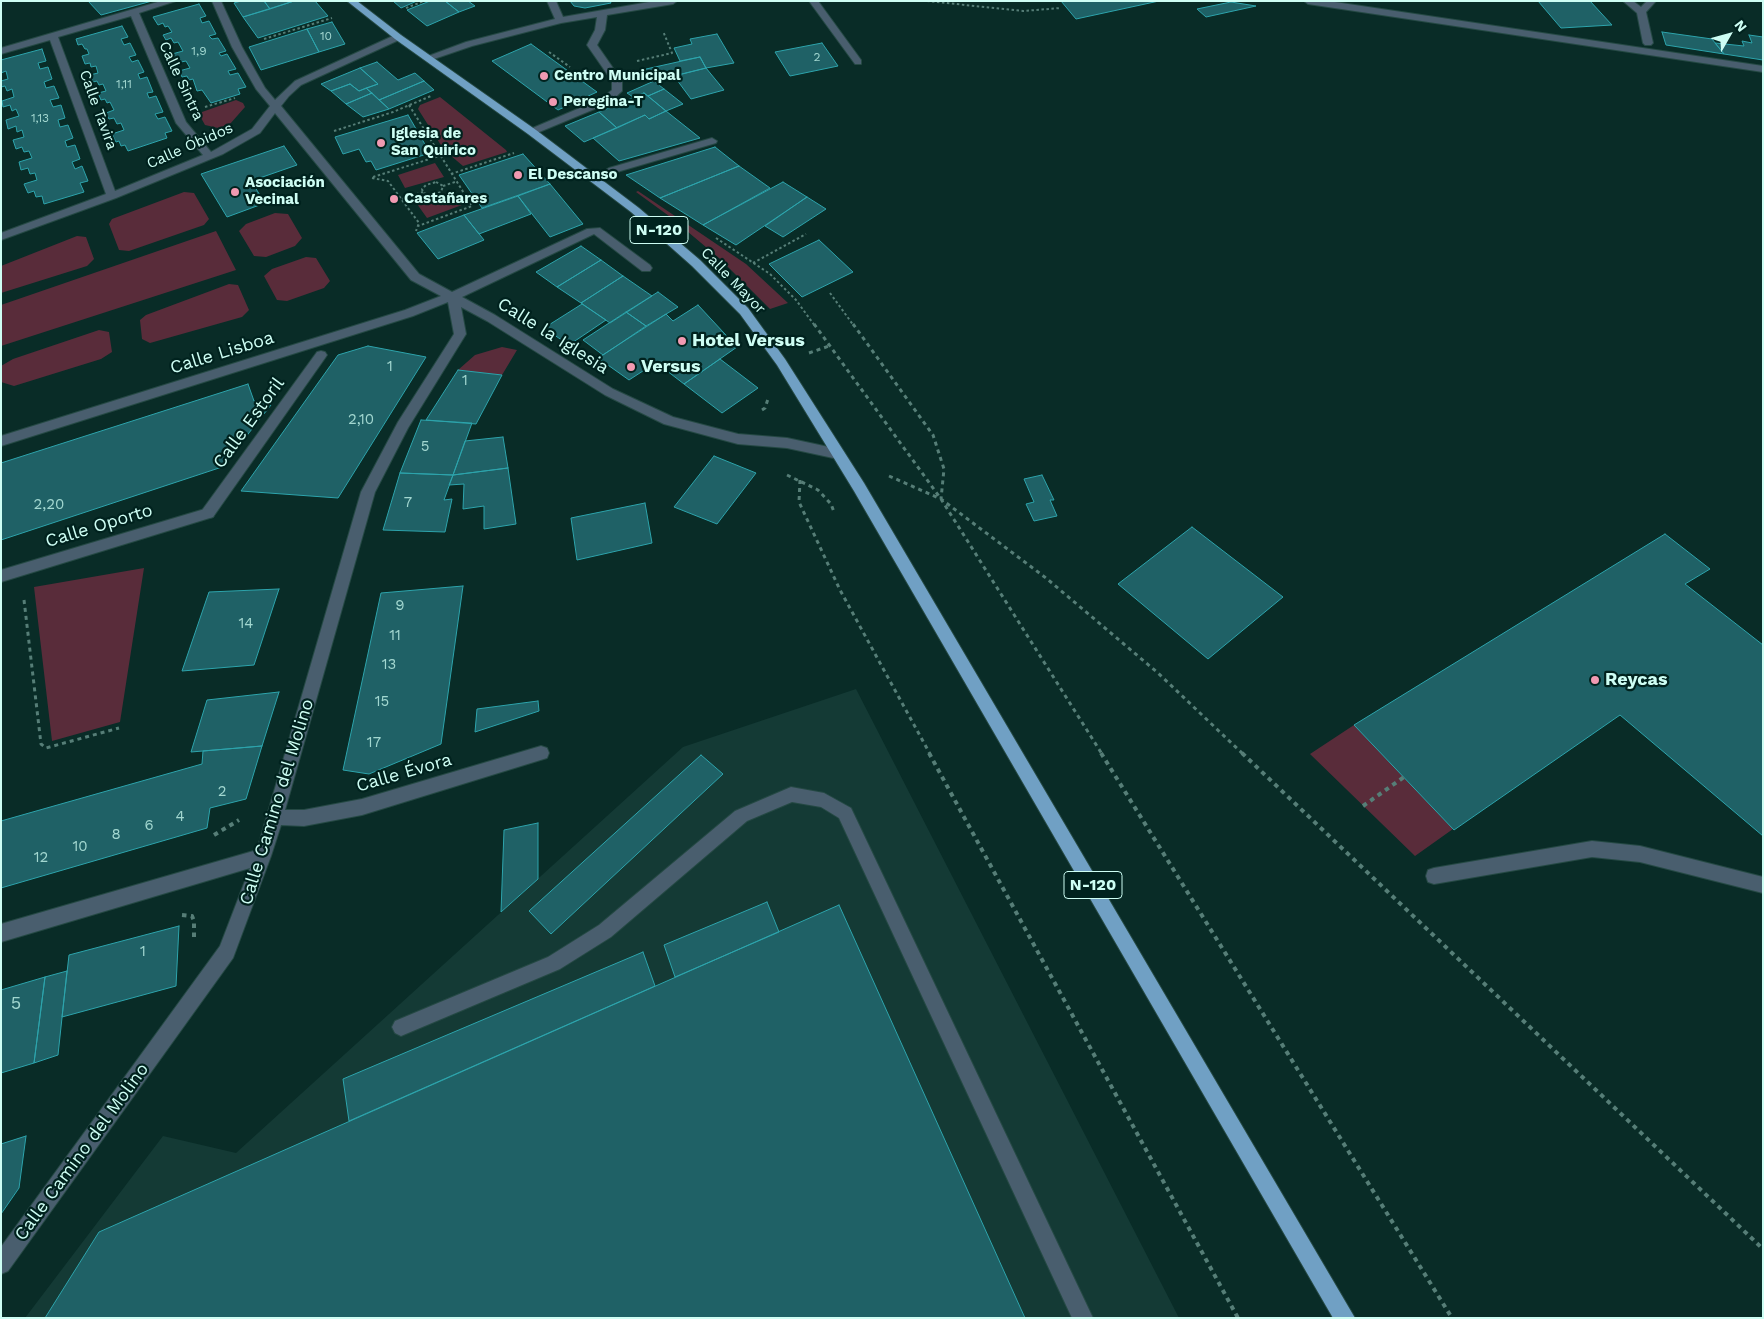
<!DOCTYPE html>
<meta charset="utf-8">
<style>
body{margin:0}
#map{position:relative;width:1764px;height:1319px;overflow:hidden;background:#092c27;font-family:"Work Sans",sans-serif}
canvas{display:block}
.frame{position:absolute;inset:0;border:2px solid #cefef4;pointer-events:none}
.north{position:absolute;left:1704px;top:10px;width:50px;height:50px;-webkit-text-stroke:4px #00221e;paint-order:stroke;rotate:52deg;font-size:14px;font-weight:700;line-height:20px;text-align:center;color:#cefef4}
.north::after{content:'';display:block;margin:auto;width:18px;height:22px;background:#cefef4;clip-path:polygon(50% 0,100% 100%,50% 72%,0 100%)}
</style>
<div id="map">
<canvas width="1764" height="1319"></canvas>
<div class="frame"></div>
<div class="north">N</div>
</div>
<script>
const ctx = document.querySelector('canvas').getContext('2d');
ctx.lineJoin = 'round';
function paint(path, color) { ctx.fillStyle = color; ctx.fill(path, 'evenodd'); }
const toPath = rows => new Path2D(rows.map(r => 'M' + r).join(''));
function trace(path, color, width, dash) { ctx.strokeStyle = color; ctx.lineWidth = width; ctx.lineCap = dash ? 'butt' : 'round'; ctx.setLineDash(dash || []); ctx.stroke(path); }
function drawText(font, color, halo, rows, align = 'center') {
  ctx.font = font + ' "Work Sans",sans-serif'; ctx.lineWidth = 4.5; ctx.setLineDash([]); ctx.textBaseline = 'middle'; ctx.strokeStyle = halo; ctx.fillStyle = color; for (const [text, x, y, turn = 0] of rows) {
    ctx.save(); ctx.translate(x, y); ctx.rotate((+turn || 0) * Math.PI / 180); ctx.textAlign = isNaN(turn) ? turn : align; if (halo) ctx.strokeText(text, 0, 0); ctx.fillText(text, 0, 0); ctx.restore();
  }
}
paint(toPath([
 [856,689,1179,1318,25,1318,163,1136,236,1153,683,747]
]), '#143a35');
paint(toPath([
 [440,97,506,150,507,152,463,166,444,150,418,109,420,105],
 [236,100,243,103,245,107,230,124,218,128,205,125,200,116,202,112],
 [435,163,444,177,405,188,398,175],
 [453,191,462,205,427,218,417,204],
 [638,191,746,264,788,303,770,309,719,258,669,216,636,192],
 [184,192,194,193,209,219,204,225,129,251,119,250,109,224,112,219],
 [275,213,288,214,302,238,295,246,266,257,254,256,239,231,246,224],
 [216,231,236,270,1,346,1,305],
 [77,236,86,237,94,259,87,266,1,293,1,266],
 [306,257,316,258,330,281,324,288,287,301,277,300,264,276,272,269],
 [229,284,238,285,249,310,242,317,150,343,142,339,140,320,146,315],
 [99,330,109,332,112,352,101,359,14,386,1,382,1,366,13,359],
 [502,347,517,350,502,375,458,370,475,355],
 [144,568,120,722,52,741,34,587],
 [1354,725,1453,829,1415,856,1310,754]
]), '#592c3a');
const building = toPath([
 [88,1,152,1,101,15,88,1],
 [241,1,264,1,270,9,243,17,234,3,241,1],
 [264,1,294,1,270,9,264,1],
 [294,1,315,1,328,16,258,38,243,17,294,1],
 [393,1,417,1,401,8,393,1],
 [430,1,445,1,459,12,427,26,407,10,430,1],
 [445,1,468,1,475,6,459,12,445,1],
 [570,1,610,1,611,3,585,8,574,6,570,1],
 [1061,1,1159,1,1076,19,1061,1],
 [1538,1,1590,1,1612,25,1561,28,1538,1],
 [1231,2,1256,6,1206,17,1197,9,1231,2],
 [199,4,206,16,200,18,202,23,209,21,216,34,209,36,212,39,218,38,226,51,219,53,221,56,227,54,236,69,228,71,230,75,238,73,246,87,238,89,240,94,211,103,202,90,197,91,193,79,189,80,187,76,182,77,179,71,190,68,186,61,181,62,179,58,175,59,172,54,183,51,178,42,174,43,171,38,166,40,163,35,172,32,168,26,165,27,163,23,158,25,153,17,199,4],
 [332,22,345,44,319,52,307,29,332,22],
 [122,26,128,37,121,39,124,45,130,43,136,55,129,57,132,62,138,60,144,72,138,74,140,79,147,77,153,92,147,93,149,98,156,96,163,112,155,114,158,119,165,117,172,131,165,133,167,138,128,151,125,145,121,146,119,141,116,142,112,134,124,130,121,123,117,124,114,118,109,119,106,113,114,110,110,102,107,103,105,99,101,100,98,93,106,91,103,84,99,85,97,81,93,82,90,75,98,73,96,66,91,67,90,63,85,64,82,56,89,54,87,49,85,49,82,44,78,45,76,39,122,26],
 [307,29,319,52,261,70,249,47,307,29],
 [1662,32,1712,39,1724,54,1666,45,1662,32],
 [717,34,734,63,706,68,700,57,680,61,674,48,692,44,690,39,717,34],
 [1749,35,1763,37,1763,60,1724,54,1715,43,1744,46,1742,41,1752,43,1749,35],
 [822,43,838,66,790,76,775,52,822,43],
 [531,44,597,92,558,110,492,61,531,44],
 [42,49,46,61,38,63,40,69,48,67,52,79,44,82,46,88,54,86,59,98,50,100,53,107,61,105,65,118,58,120,60,127,68,125,73,138,65,141,67,147,75,145,80,159,72,162,75,169,82,166,88,181,80,183,84,192,44,204,42,196,36,197,34,191,28,193,24,184,37,180,35,173,30,174,28,168,21,170,19,162,32,158,29,151,24,152,22,147,16,149,13,140,24,137,22,130,17,132,16,126,8,129,6,120,19,116,16,109,12,111,10,105,3,107,2,101,14,97,12,89,7,91,5,86,1,87,1,81,8,79,6,71,1,73,1,60,42,49],
 [700,57,706,68,654,81,646,69,700,57],
 [377,62,398,80,415,73,424,81,379,100,366,88,378,84,360,68,377,62],
 [360,68,378,84,359,91,350,84,331,91,321,84,360,68],
 [706,68,724,90,691,99,674,76,706,68],
 [424,81,434,90,389,109,379,100,424,81],
 [654,81,664,89,648,96,644,93,633,97,627,93,654,81],
 [350,84,359,91,366,88,372,93,346,104,331,91,350,84],
 [664,89,683,104,666,111,648,96,664,89],
 [372,93,389,109,363,117,346,104,372,93],
 [644,93,666,111,649,119,645,115,617,128,599,112,644,93],
 [666,111,700,138,619,161,593,138,645,115,649,119,666,111],
 [599,112,617,128,584,142,565,126,599,112],
 [408,115,430,153,376,170,371,161,366,162,359,149,343,154,335,137,408,115],
 [284,146,297,165,251,181,265,203,227,217,201,174,284,146],
 [715,147,739,166,660,198,626,175,715,147],
 [523,154,550,184,482,208,459,175,523,154],
 [739,166,770,188,703,225,660,198,739,166],
 [783,182,807,197,736,245,703,225,783,182],
 [550,184,583,224,550,237,518,196,550,184],
 [518,196,531,214,479,234,464,215,518,196],
 [807,197,826,209,783,237,765,226,807,197],
 [464,215,484,240,438,259,417,233,464,215],
 [819,240,853,272,802,297,769,264,819,240],
 [581,246,601,260,557,287,536,272,581,246],
 [601,260,623,276,581,303,557,287,601,260],
 [623,276,652,296,610,323,581,303,623,276],
 [658,292,678,307,646,326,626,312,658,292],
 [582,304,606,320,569,345,544,328,582,304],
 [698,305,737,347,684,384,658,364,648,371,646,369,629,380,598,358,666,314,673,321,698,305],
 [626,312,646,326,603,355,583,340,626,312],
 [368,346,426,357,338,498,241,491,338,355,368,346],
 [720,359,758,388,722,413,684,384,720,359],
 [458,370,502,375,476,424,426,420,458,370],
 [248,384,254,401,271,405,222,467,1,540,1,463,248,384],
 [421,420,472,423,453,475,400,473,421,420],
 [503,437,508,468,453,475,465,441,503,437],
 [714,456,756,473,717,524,674,507,714,456],
 [508,468,516,524,484,529,484,506,463,509,464,484,449,485,453,475,508,468],
 [400,473,453,475,444,500,452,499,445,532,383,530,400,473],
 [1042,475,1054,500,1050,500,1057,516,1034,521,1026,504,1034,502,1024,479,1042,475],
 [645,503,652,543,577,560,571,518,645,503],
 [1192,527,1283,597,1208,659,1118,584,1192,527],
 [1665,534,1710,569,1685,584,1763,645,1763,836,1620,715,1454,830,1354,725,1665,534],
 [463,586,441,744,369,774,343,770,381,593,463,586],
 [279,589,254,665,182,671,209,592,279,589],
 [279,692,262,746,191,752,207,700,279,692],
 [538,701,539,711,475,732,477,709,538,701],
 [262,746,246,799,210,808,207,828,1,888,1,821,202,764,203,751,262,746],
 [701,755,723,774,551,934,529,911,701,755],
 [538,823,538,879,501,912,504,830,538,823],
 [767,902,779,932,675,977,664,945,767,902],
 [839,905,1025,1318,45,1318,99,1232,839,905],
 [179,926,176,986,62,1017,69,955,179,926],
 [643,952,655,986,349,1121,343,1079,643,952],
 [67,971,58,1055,34,1063,45,977,67,971],
 [45,977,34,1063,1,1073,1,990,45,977],
 [26,1136,19,1188,1,1214,1,1144,26,1136]
]);
paint(building, '#1f6166');
trace(building, '#2da4ac', 1);
const service = toPath([
 [809,1,818,1,861,60,861,64,855,64,809,1],
 [1623,1,1633,1,1641,7,1647,1,1656,1,1646,12,1653,43,1651,45,1645,45,1643,43,1637,13,1623,1],
 [791,787,824,793,851,808,1093,1318,1072,1318,839,818,821,807,792,802,747,821,611,937,560,969,401,1036,395,1033,392,1027,395,1021,548,957,599,925,735,811,791,787],
 [1592,841,1640,846,1763,877,1763,893,1640,862,1592,857,1434,884,1428,882,1426,876,1428,870,1434,868,1592,841]
]);
const pedestrian = toPath([
 [321,351,325,352,327,355,325,358,213,517,208,518,203,517,201,513,203,509,317,352,321,351]
]);
const minor = toPath([
 [161,1,176,1,139,13,186,122,211,152,252,129,270,106,256,89,232,47,212,1,221,1,242,47,265,88,275,100,295,81,395,35,401,35,401,39,301,85,289,96,281,106,419,274,452,292,587,229,600,228,650,265,652,268,650,271,642,271,594,234,462,297,495,315,613,389,673,417,738,434,787,438,838,449,843,451,845,454,843,457,838,459,787,448,738,444,664,424,605,395,487,321,461,307,466,334,408,428,375,492,285,810,304,810,362,799,541,746,547,748,549,753,547,758,362,815,304,826,281,825,271,856,233,958,8,1271,1,1274,1,1247,220,946,250,868,1,942,1,924,257,850,361,492,398,422,454,334,448,302,413,316,1,446,1,436,405,310,441,296,411,280,275,113,260,133,223,154,116,198,1,240,1,233,106,194,50,40,1,54,1,48,161,1],
 [131,16,176,123,203,155,115,191,58,37,131,16],
 [547,1,556,1,563,17,655,1,677,1,673,4,607,15,605,30,597,45,622,81,622,91,609,103,532,135,527,132,528,130,601,99,612,90,612,81,587,45,595,30,597,17,561,23,472,46,428,61,423,58,466,42,555,19,547,1],
 [1304,1,1328,1,1763,66,1763,72,1308,4,1304,1],
 [712,138,717,141,716,143,617,172,598,182,594,183,589,180,609,168,712,138],
 [208,508,213,509,215,513,213,517,1,582,1,570,208,508]
]);
const trunk = toPath([
 [347,1,357,1,401,35,536,130,639,208,700,260,748,308,785,359,864,483,1355,1318,1333,1318,854,491,777,365,740,314,692,266,631,212,528,134,395,39,347,1]
]);
trace(service, '#254944', 2);
trace(pedestrian, '#254944', 2);
trace(minor, '#254944', 2);
trace(trunk, '#254944', 2);
trace(toPath([
 [927,1,1023,11,1061,8],
 [406,8,424,1],
 [264,39,332,18],
 [549,52,570,67],
 [637,61,672,53,663,31],
 [409,105,472,206,418,226],
 [205,107,235,98],
 [334,131,393,112,431,96],
 [451,174,514,153],
 [373,177,439,156],
 [372,178,388,181,419,223,416,231],
 [436,182,443,186,441,192,431,195,423,193,422,189,426,185,436,182],
 [443,186,455,182],
 [402,199,423,192],
 [716,238,770,274,796,300,815,326],
 [753,263,806,234],
 [830,293,854,326]
]), '#567e77', 2, [2.5, 2.5]);
trace(toPath([
 [814,324,941,499,1102,754],
 [853,324,933,435,944,469,941,499],
 [809,353,829,346],
 [762,410,765,408,768,399],
 [787,475,818,490,831,504,834,512],
 [889,476,941,499,1046,578,1158,673,1243,754],
 [800,480,799,502,840,590,930,754],
 [24,600,41,744,46,748,119,728]
]), '#567e77', 3, [4, 4]);
trace(toPath([
 [929,753,1238,1318],
 [1101,753,1452,1318],
 [1242,753,1763,1249],
 [1363,806,1404,777],
 [214,835,239,820],
 [182,915,192,916,194,921,194,939]
]), '#567e77', 4, [4.5, 4.5]);
paint(service, '#495e6e');
paint(pedestrian, '#495e6e');
paint(minor, '#495e6e');
paint(trunk, '#70a0c4');
for (const [x, y, r, color] of [
 [544,76,5,"#f19ab2"],
 [553,102,5,"#f19ab2"],
 [381,143,5,"#f19ab2"],
 [518,175,5,"#f19ab2"],
 [235,192,5,"#f19ab2"],
 [394,199,5,"#f19ab2"],
 [682,341,5,"#f19ab2"],
 [631,367,5,"#f19ab2"],
 [1595,680,5,"#f19ab2"]
]) { const dot = new Path2D(); dot.arc(x, y, r, 0, 2 * Math.PI); ctx.fillStyle = color; ctx.fill(dot); trace(dot, '#00221e', 2); }
drawText('12px', '#a2d7d0', null, [
 ["10",326,36],
 ["1,9",199,51],
 ["2",817,57],
 ["1,11",124,84],
 ["1,13",40,118]
]);
drawText('bold 15px', '#cefef4', '#00221e', [
 ["Centro Municipal",554,76],
 ["Peregina-T",563,102],
 ["Iglesia de",391,134],
 ["San Quirico",391,151],
 ["El Descanso",528,175],
 ["Asociación",245,183],
 ["Vecinal",245,200],
 ["Castañares",404,199]
], 'left');
drawText('15px', '#cefef4', '#00221e', [
 ["Calle Sintra",181,81,65],
 ["Calle Tavira",98,110,70],
 ["Calle Óbidos",190,146,-24],
 ["Calle Mayor",733,281,46]
]);
drawText('15px', '#a2d7d0', null, [
 ["1",390,367],
 ["1",465,381],
 ["2,10",361,420],
 ["5",425,447],
 ["7",408,503],
 ["2,20",49,505],
 ["9",400,606],
 ["14",246,624],
 ["11",395,636],
 ["13",389,665],
 ["15",382,702],
 ["17",374,743],
 ["2",222,792],
 ["4",180,817],
 ["6",149,826],
 ["8",116,835],
 ["10",80,847],
 ["12",41,858],
 ["1",143,952]
]);
for (const [x, y, w] of [
 [659,230,58],
 [1093,885,58]
]) { const box = new Path2D(); box.roundRect(x - w / 2, y - 13.5, w, 27, 4); ctx.fillStyle = '#00221e'; ctx.fill(box); trace(box, '#cefef4', 1); }
drawText('bold 16px', '#cefef4', null, [
 ["N-120",659,230],
 ["N-120",1093,885]
]);
drawText('18px', '#cefef4', '#00221e', [
 ["Calle la Iglesia",553,336,32],
 ["Calle Lisboa",222,353,-17],
 ["Calle Estoril",249,423,-54],
 ["Calle Oporto",99,526,-17],
 ["Calle Évora",404,773,-16],
 ["Calle Camino del Molino",277,802,-73],
 ["Calle Camino del Molino",82,1152,-54]
]);
drawText('bold 18px', '#cefef4', '#00221e', [
 ["Hotel Versus",692,341],
 ["Versus",641,367],
 ["Reycas",1605,680]
], 'left');
drawText('18px', '#a2d7d0', null, [
 ["5",16,1004]
]);
</script>
